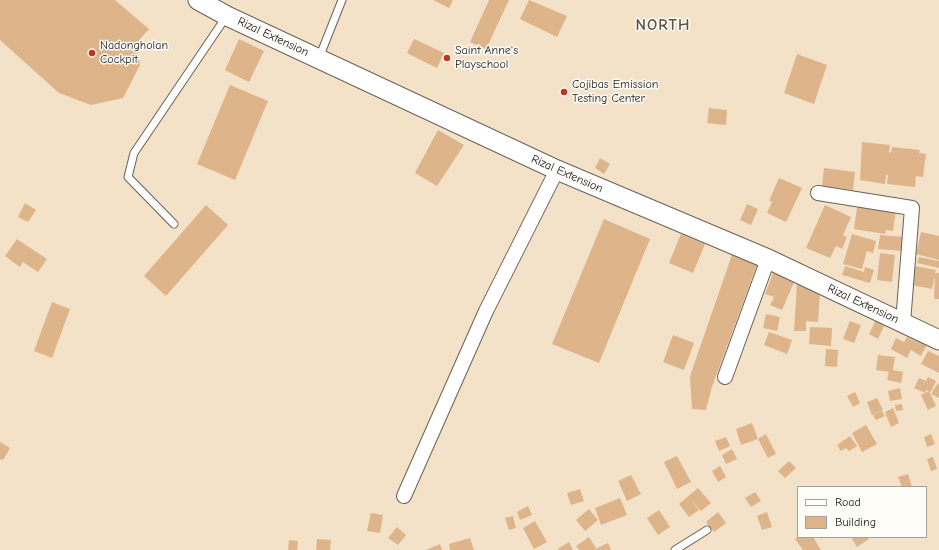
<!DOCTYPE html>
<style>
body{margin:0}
#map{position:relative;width:939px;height:550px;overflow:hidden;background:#f3e2c8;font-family:"Comic Neue",sans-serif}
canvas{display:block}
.legend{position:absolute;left:797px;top:486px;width:130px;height:52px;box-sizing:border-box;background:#fdfcf7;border:1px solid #a3a29f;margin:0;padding:5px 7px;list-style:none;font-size:12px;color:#1c1c1c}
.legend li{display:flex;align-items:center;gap:8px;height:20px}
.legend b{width:20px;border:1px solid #a3a29f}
</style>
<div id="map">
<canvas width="939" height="550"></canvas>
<ul class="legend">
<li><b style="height:5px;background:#fff"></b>Road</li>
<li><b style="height:11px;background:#deb48a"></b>Building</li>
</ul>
</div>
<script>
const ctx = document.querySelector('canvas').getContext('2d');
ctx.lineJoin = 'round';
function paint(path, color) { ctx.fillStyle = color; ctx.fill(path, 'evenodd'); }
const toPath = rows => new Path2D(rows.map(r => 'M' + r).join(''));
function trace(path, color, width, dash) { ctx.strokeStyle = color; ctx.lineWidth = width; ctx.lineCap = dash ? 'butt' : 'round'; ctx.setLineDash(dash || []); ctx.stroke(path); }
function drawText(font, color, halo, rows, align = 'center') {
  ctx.font = font + ' "Comic Neue",sans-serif'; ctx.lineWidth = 3; ctx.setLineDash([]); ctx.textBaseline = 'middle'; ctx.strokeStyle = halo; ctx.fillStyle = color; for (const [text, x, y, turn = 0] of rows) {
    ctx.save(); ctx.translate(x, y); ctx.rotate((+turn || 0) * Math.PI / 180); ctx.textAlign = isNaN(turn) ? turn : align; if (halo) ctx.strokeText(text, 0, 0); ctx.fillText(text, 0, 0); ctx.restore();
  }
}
paint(toPath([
 [0,0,115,0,149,29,136,44,140,65,123,98,91,105,59,93,0,40],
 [433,0,453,0,449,8],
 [489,0,509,0,486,49,470,42],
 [529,0,567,16,557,37,520,19],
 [239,39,264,51,249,82,225,70],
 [414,39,444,53,437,68,407,53],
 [797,54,827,65,814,104,784,93],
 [230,85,268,101,235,180,197,164],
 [709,108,727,110,726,125,707,123],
 [438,130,464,145,437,186,415,173],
 [862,142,890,145,889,152,891,153,892,147,920,150,919,153,926,154,923,177,916,176,915,187,887,184,888,175,886,175,885,184,860,180],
 [600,158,610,164,604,174,595,168],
 [824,168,855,172,853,190,822,186],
 [779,178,802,188,786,222,767,213,772,202,769,201],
 [858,201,896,210,893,231,886,230,885,234,854,229],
 [25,203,36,210,28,222,18,217],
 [747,204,758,209,751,225,740,220],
 [206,205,228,225,166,296,144,276],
 [825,205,851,217,843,235,847,237,842,249,836,246,830,258,806,248],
 [604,219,650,239,599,363,552,344],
 [921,232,939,236,939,260,916,254],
 [681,234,705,244,693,273,669,263],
 [852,234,876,241,873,253,867,251,862,269,843,264],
 [880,235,905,237,903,251,878,249],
 [17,239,47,259,38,272,23,262,20,267,5,256],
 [733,252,758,262,712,387,706,410,692,409,690,376],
 [880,253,895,255,892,282,877,280],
 [919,257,939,261,939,268,917,263],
 [845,266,864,272,865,267,874,270,870,283,842,275],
 [915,266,936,270,935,273,939,273,939,299,934,299,935,276,932,289,912,285],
 [774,271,795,280,782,310,770,305,774,297,765,294],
 [797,282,809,282,808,290,820,291,818,322,806,321,806,331,794,331],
 [52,302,70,309,52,358,34,351],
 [766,314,780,317,777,331,763,328],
 [876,320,885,324,878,339,869,334],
 [850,321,861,325,854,343,843,339],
 [810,327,832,328,831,346,809,344],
 [769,332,792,340,787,354,764,345],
 [673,335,694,343,684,370,663,362],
 [920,336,929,341,921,356,911,350,907,358,891,349,896,338,904,342,907,337,918,342],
 [826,349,838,350,837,367,825,366],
 [928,351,939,356,939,373,921,364],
 [878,355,895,357,893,370,903,372,901,383,887,380,889,372,876,370],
 [928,377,936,381,931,392,926,390,925,393,914,388,919,378,926,381],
 [938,383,939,384,939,398,931,394],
 [900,388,902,399,890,401,888,391],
 [929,391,936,406,928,410,921,395],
 [855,392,860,403,853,407,847,396],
 [877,398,883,410,872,415,867,402],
 [902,404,903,410,896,411,895,405],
 [893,408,899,423,891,427,885,412],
 [882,411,885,416,876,420,873,415],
 [752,423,758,439,766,434,776,454,768,458,758,439,741,445,736,429],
 [866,425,877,444,862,452,852,433],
 [931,434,935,444,927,447,924,437],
 [850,436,857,446,849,451,846,448,841,451,837,445],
 [726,437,730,446,719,451,715,441],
 [0,442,10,448,3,460,0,459],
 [732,449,737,459,726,464,722,455],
 [677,456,691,482,677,489,664,462],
 [933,457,937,469,931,471,927,459],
 [789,461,796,468,785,478,778,471],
 [720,466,726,477,718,482,712,471],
 [908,474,912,487,902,487,898,477],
 [631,475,641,494,627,501,618,481],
 [698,488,711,503,701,511,691,500,699,510,689,517,679,504],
 [580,489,584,501,571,505,567,493],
 [755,492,761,501,751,507,745,498],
 [620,498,627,515,601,525,595,508],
 [528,506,532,515,520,520,517,512],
 [589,509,598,520,585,531,576,520],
 [659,510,670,527,658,535,647,518],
 [718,512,726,523,714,532,706,522],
 [767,512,772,527,762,530,757,516],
 [371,513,383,515,380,533,367,531],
 [513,516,516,528,509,530,505,518],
 [535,521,547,542,534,549,523,528],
 [397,527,406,535,398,545,388,538],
 [589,537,596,548,593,550,608,543,611,550,579,550,576,546],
 [798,537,813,537,821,550,803,550,795,539],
 [851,537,867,537,869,539,857,547],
 [470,538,474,550,450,550,449,544],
 [317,539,331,540,330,550,316,550],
 [289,540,298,541,297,550,288,550],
 [569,542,573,550,559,550,558,549],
 [440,544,442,550,426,550]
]), '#deb48a');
const lane = toPath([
 [319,58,342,0],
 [174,224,128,177,134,153,226,17],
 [675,550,707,530]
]);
const street = toPath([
 [818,193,912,208,903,323],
 [725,377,768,259],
 [404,496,486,311,557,170]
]);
const secondary = toPath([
 [198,0,227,16,557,170,768,259,939,340]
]);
trace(lane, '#676158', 9);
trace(street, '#676158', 16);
trace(secondary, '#676158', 21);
trace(lane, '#fff', 7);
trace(street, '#fff', 14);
trace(secondary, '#fff', 19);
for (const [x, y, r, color] of [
 [92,53,4,"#c8321e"],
 [447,58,4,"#c8321e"],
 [564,92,4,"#c8321e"]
]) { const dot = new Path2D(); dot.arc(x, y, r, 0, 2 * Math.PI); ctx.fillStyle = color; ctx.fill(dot); trace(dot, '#fdfcf7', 1.5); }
drawText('12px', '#1c1c1c', '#fdfcf7', [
 ["Rizal Extension",273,37,25],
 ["Rizal Extension",567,174,24],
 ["Rizal Extension",863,304,25]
]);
drawText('12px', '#1c1c1c', '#fdfcf7', [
 ["Nadongholan",100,46],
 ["Cockpit",100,60],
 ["Saint Anne's",455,51],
 ["Playschool",455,65],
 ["Cojibas Emission",572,85],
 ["Testing Center",572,99]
], 'left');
ctx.letterSpacing = '1px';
drawText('bold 16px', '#605142', '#fdfcf7', [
 ["NORTH",663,25]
]);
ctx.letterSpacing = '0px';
</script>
